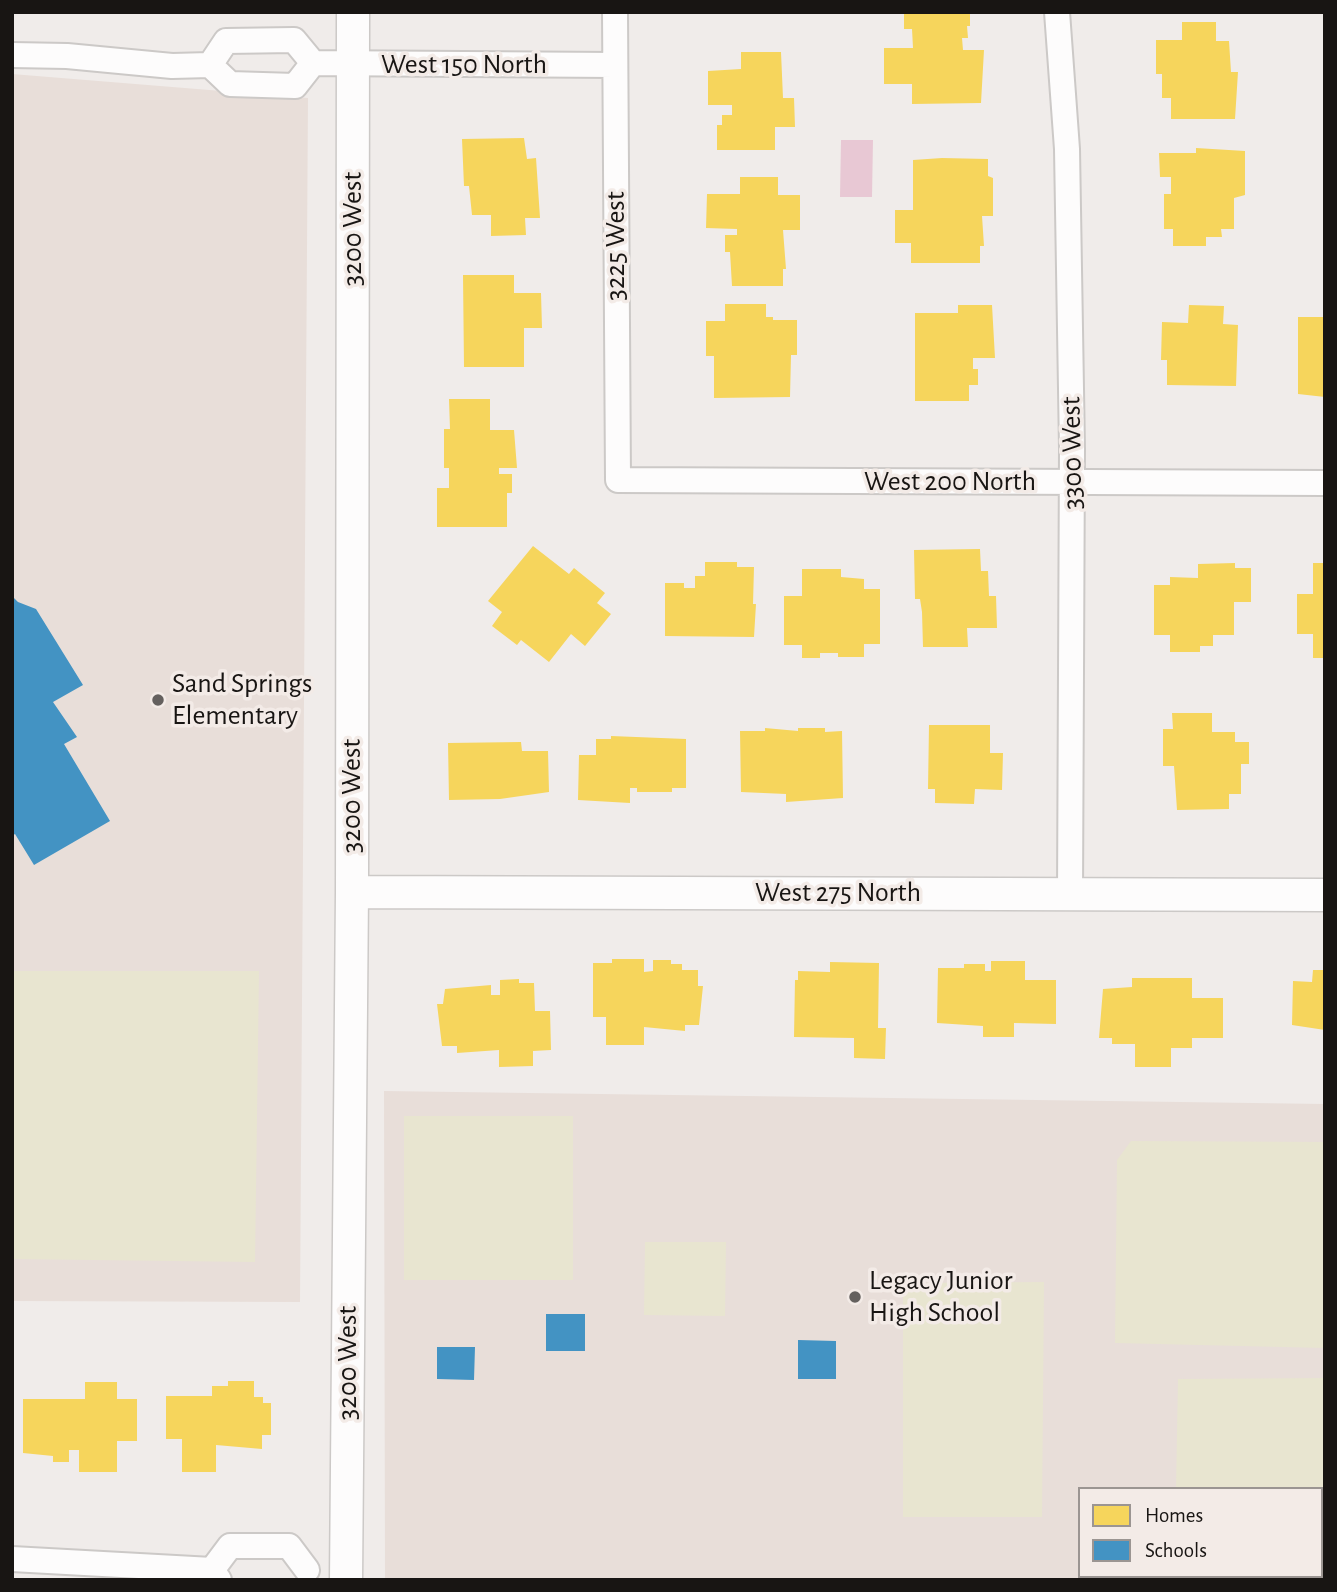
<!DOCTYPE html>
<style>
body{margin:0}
#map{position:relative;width:1337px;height:1592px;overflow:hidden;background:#f0ecea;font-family:"Alegreya Sans",sans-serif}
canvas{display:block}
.frame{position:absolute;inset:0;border:14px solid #181513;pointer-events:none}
.legend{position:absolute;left:1078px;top:1487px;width:245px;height:91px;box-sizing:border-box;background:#f3ebe7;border:2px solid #9b9592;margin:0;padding:9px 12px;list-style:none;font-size:21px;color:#181513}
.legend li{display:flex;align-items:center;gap:14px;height:35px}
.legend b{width:35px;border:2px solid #9b9592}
</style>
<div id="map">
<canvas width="1337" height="1592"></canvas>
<div class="frame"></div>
<ul class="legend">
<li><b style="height:19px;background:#f6d55c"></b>Homes</li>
<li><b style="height:19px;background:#4393c3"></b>Schools</li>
</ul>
</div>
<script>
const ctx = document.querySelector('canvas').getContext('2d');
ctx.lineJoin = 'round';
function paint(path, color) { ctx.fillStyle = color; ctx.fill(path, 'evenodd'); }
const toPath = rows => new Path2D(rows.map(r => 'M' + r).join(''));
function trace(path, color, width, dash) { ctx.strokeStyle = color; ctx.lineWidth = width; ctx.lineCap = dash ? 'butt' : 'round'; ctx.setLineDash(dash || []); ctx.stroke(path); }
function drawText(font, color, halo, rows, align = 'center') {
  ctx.font = font + ' "Alegreya Sans",sans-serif'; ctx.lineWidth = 7; ctx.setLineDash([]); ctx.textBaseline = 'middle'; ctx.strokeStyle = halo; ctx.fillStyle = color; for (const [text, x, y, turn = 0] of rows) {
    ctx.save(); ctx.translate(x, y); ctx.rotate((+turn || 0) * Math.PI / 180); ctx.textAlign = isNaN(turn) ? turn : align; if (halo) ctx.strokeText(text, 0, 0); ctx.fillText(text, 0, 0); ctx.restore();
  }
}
paint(toPath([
 [12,74,308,98,300,1302,12,1301],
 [384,1091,1325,1104,1325,1580,385,1580],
 [1080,1489,1321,1489,1321,1576,1080,1576]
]), '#e8ded9');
paint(toPath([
 [12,971,259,971,255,1262,12,1259],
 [404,1116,573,1116,573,1280,404,1280],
 [1131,1141,1325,1142,1325,1348,1115,1343,1117,1160],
 [645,1242,726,1242,725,1316,644,1315],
 [1044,1282,1042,1517,903,1517,903,1283],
 [1325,1378,1325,1550,1321,1550,1321,1489,1176,1489,1178,1379]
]), '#e8e5d0');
paint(toPath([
 [841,140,873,140,872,197,840,197]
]), '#e8c8d4');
paint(toPath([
 [904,12,970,12,970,26,967,26,968,38,962,38,963,50,984,50,981,103,912,104,912,84,884,84,884,48,913,48,912,29,904,29],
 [1182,22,1216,22,1216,41,1229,41,1231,72,1238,72,1235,119,1171,119,1171,98,1162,98,1162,74,1156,74,1156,40,1182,40],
 [741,52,781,52,783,98,794,98,795,127,775,127,775,150,717,150,717,125,722,125,722,115,732,115,732,105,708,105,708,71,741,69],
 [524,138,527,159,536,158,540,218,525,218,526,235,491,236,491,215,472,215,469,186,464,186,462,139],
 [1196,148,1245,151,1245,195,1234,198,1234,229,1221,229,1222,237,1206,237,1206,246,1173,246,1173,229,1164,229,1164,194,1171,194,1171,177,1160,177,1159,153,1196,153],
 [942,158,988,159,988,176,993,178,993,216,982,216,984,246,980,246,980,263,911,263,911,243,895,243,895,210,913,210,913,160],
 [740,177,778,177,778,195,800,195,800,230,783,230,786,269,783,269,783,286,732,286,730,252,725,252,725,235,737,235,737,229,706,228,707,194,740,194],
 [463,275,514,275,514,293,541,293,542,328,524,328,524,367,464,367],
 [725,304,766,304,766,317,773,317,773,320,797,320,797,355,791,355,790,397,714,398,714,356,706,356,706,321,725,321],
 [958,305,992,305,995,358,973,358,973,369,978,369,978,385,969,385,969,401,915,401,915,313,958,313],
 [1189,305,1224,306,1223,324,1238,325,1236,386,1167,385,1167,360,1161,360,1162,322,1188,323],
 [1298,317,1325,317,1325,397,1298,394],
 [449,399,490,399,490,430,514,430,517,468,499,468,499,474,512,474,512,493,507,493,507,527,437,527,437,488,449,488,449,468,444,468,444,429,450,429],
 [533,546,569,574,574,568,605,593,597,603,611,614,585,646,571,634,549,662,521,640,517,645,492,626,502,612,488,601],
 [980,549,981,571,988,571,989,596,996,596,997,628,967,628,968,647,923,647,922,612,920,599,915,599,914,550],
 [705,562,737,562,737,567,754,567,753,604,756,604,754,637,665,636,665,583,684,583,684,588,695,588,695,576,705,576],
 [1235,563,1235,568,1251,568,1251,602,1234,602,1234,635,1213,635,1213,646,1200,646,1200,652,1170,652,1170,635,1154,635,1154,585,1170,585,1170,577,1198,578,1198,564],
 [1313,563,1325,563,1325,658,1313,658,1313,634,1297,634,1297,594,1313,594],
 [802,569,841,569,841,577,864,579,864,589,880,589,880,644,864,644,864,657,838,657,838,653,820,653,820,658,802,658,802,645,784,645,784,596,802,596],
 [1172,713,1212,713,1212,732,1235,732,1235,742,1249,742,1249,764,1241,764,1241,794,1229,794,1229,809,1177,810,1174,766,1163,766,1163,729,1173,729],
 [929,725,990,725,990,753,1003,753,1002,790,975,789,974,804,935,803,935,789,928,789],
 [765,728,798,731,798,728,825,728,825,732,842,731,843,798,786,802,786,794,741,792,740,731,765,731],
 [611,736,686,739,686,788,672,788,672,792,637,792,637,788,630,788,630,803,578,800,579,755,596,755,596,739,611,739],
 [521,742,522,751,548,751,549,792,500,799,449,800,448,743],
 [612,959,644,959,644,972,653,971,653,960,671,960,671,964,682,964,682,970,698,970,698,986,703,986,699,1025,685,1025,685,1031,644,1027,644,1045,606,1045,606,1017,593,1017,593,963,612,963],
 [991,961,1025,961,1025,980,1056,980,1056,1024,1014,1023,1014,1037,983,1037,983,1026,937,1023,938,968,964,968,964,964,985,964,985,971,991,971],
 [830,962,879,963,878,1028,886,1028,885,1059,854,1058,854,1038,794,1037,795,980,798,980,798,971,830,972],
 [1313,970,1325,970,1325,1030,1292,1025,1293,981,1312,982],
 [1132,978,1192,978,1192,998,1223,998,1223,1038,1192,1038,1192,1048,1171,1048,1171,1067,1135,1067,1135,1044,1112,1044,1112,1038,1099,1038,1103,989,1132,987],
 [519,979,519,983,534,983,535,1011,550,1011,551,1050,533,1051,533,1066,499,1067,499,1050,457,1053,457,1046,442,1046,437,1004,443,1004,445,989,491,985,491,995,500,995,500,980],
 [228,1381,254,1381,254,1397,263,1397,263,1403,271,1403,271,1435,262,1435,262,1449,216,1445,216,1472,182,1472,182,1439,166,1439,166,1396,212,1396,212,1386,228,1386],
 [85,1382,117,1382,117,1399,137,1399,137,1441,117,1441,117,1472,79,1472,79,1450,69,1450,69,1462,53,1462,53,1456,23,1453,23,1399,85,1399]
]), '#f6d55c');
paint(toPath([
 [12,596,18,602,36,609,83,685,53,702,77,737,64,744,110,821,34,865,15,834,12,836],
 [546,1314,585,1314,585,1351,546,1351],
 [798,1340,836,1341,836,1379,798,1379],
 [437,1347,475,1347,474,1380,437,1379]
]), '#4393c3');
const minor = toPath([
 [615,12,618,480,1325,483],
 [1057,12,1067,149,1072,449,1070,894],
 [12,55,67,56,172,66,210,65,230,84,295,86,313,63],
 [210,65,226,41,294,40,313,63,615,65],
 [12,1559,212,1570,219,1580],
 [212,1570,230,1546,289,1546,307,1570]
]);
const tertiary = toPath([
 [352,892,1325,895],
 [346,1580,352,892,353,12]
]);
trace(minor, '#ccc9c7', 28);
trace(tertiary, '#ccc9c7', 35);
trace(minor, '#fdfcfc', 24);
trace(tertiary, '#fdfcfc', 32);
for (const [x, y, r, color] of [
 [158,700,7,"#64605e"],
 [855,1297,7,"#64605e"]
]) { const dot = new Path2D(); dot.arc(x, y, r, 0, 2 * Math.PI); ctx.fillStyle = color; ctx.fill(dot); trace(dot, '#f3ebe7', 2.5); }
drawText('28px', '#181513', '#f3ebe7', [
 ["West 150 North",464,65],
 ["3200 West",353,229,-90],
 ["3225 West",616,246,-90],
 ["3300 West",1072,453,-91],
 ["West 200 North",950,482],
 ["3200 West",352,796,-90],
 ["West 275 North",838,893],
 ["3200 West",348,1363,-90]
]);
drawText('28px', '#181513', '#f3ebe7', [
 ["Sand Springs",172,684],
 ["Elementary",172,716],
 ["Legacy Junior",869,1281],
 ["High School",869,1313]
], 'left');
</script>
